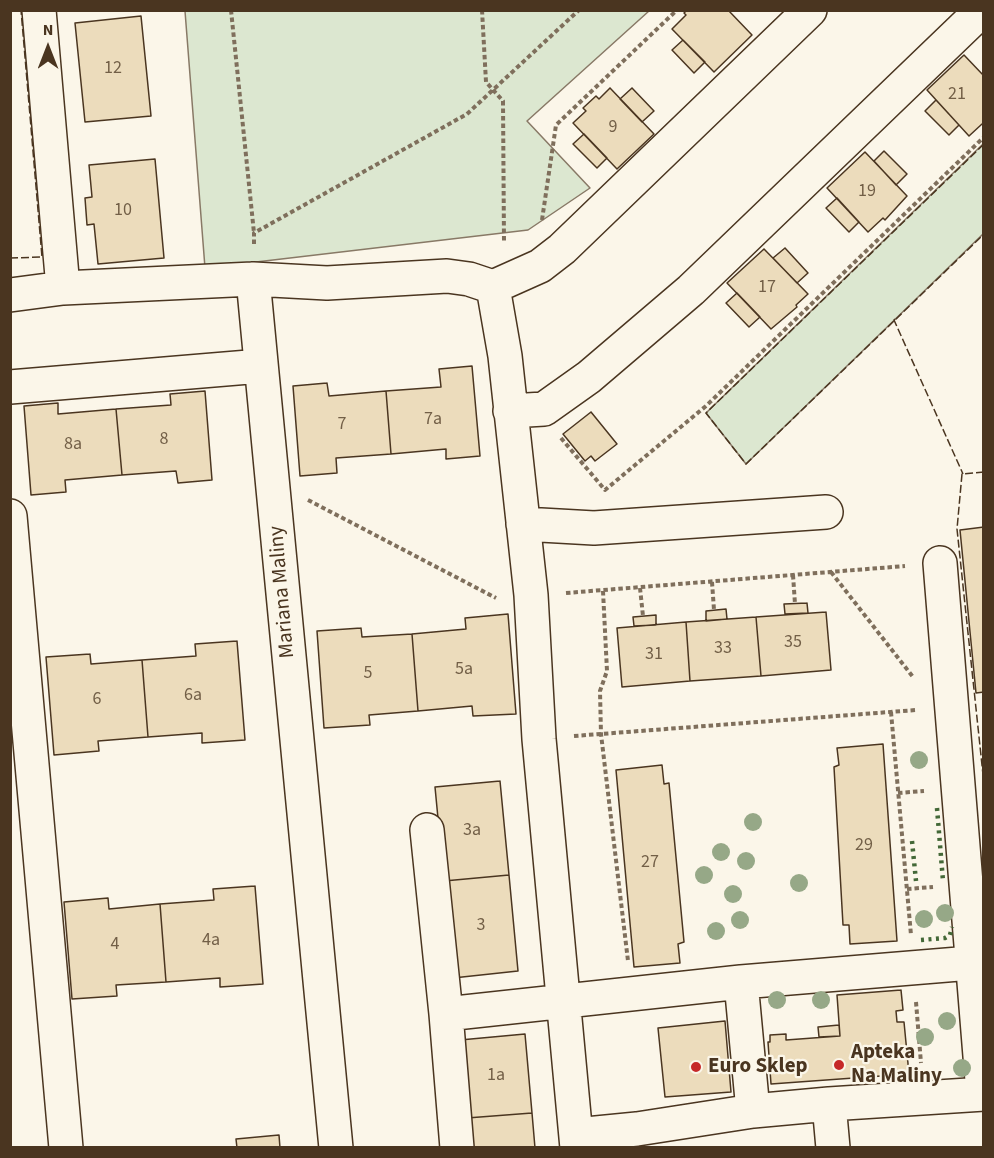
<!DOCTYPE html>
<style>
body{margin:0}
#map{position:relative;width:994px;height:1158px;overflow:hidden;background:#fbf6e9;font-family:"Source Sans 3",sans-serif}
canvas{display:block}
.frame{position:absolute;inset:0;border:12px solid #4a3520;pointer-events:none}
.north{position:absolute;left:18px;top:18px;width:60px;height:60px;-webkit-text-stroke:4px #fbf6e9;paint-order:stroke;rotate:0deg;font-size:16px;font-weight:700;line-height:24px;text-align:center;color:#4a3520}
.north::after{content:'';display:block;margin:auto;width:21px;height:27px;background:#4a3520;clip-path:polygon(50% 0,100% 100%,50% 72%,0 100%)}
</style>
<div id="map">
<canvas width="994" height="1158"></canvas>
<div class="frame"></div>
<div class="north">N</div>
</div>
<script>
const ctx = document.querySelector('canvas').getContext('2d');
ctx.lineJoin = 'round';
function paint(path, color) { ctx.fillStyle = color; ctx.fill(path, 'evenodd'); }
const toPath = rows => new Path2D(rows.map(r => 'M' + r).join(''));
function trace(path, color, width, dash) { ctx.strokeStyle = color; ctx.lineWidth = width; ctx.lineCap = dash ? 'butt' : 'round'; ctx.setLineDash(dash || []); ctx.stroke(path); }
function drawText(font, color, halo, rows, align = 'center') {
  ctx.font = font + ' "Source Sans 3",sans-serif'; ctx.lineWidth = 4.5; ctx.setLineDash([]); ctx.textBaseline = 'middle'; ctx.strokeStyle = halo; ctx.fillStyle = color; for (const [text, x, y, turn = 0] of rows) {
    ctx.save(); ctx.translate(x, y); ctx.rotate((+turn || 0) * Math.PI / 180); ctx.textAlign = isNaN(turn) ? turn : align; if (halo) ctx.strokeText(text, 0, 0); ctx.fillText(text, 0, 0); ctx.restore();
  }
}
const green = toPath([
 [185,11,649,11,527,121,590,188,528,230,205,268,185,11],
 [983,144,983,234,746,464,706,413,983,144]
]);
paint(green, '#dce7d0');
trace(green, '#887966', 1.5);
const building = toPath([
 [687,10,728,10,752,35,714,72,672,29,686,15,684,13,687,10],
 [141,16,151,116,85,122,75,23,141,16],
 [683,40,705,62,694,73,672,50,683,40],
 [964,55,984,76,984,126,982,124,969,136,927,90,964,55],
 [610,88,654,134,617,169,573,123,586,111,583,108,596,96,599,99,610,88],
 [632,88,654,111,642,122,620,99,632,88],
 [936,100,959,125,949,135,925,111,936,100],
 [584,134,607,158,597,168,573,144,584,134],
 [884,151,907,174,896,185,874,161,884,151],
 [865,152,907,196,885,220,883,218,868,232,827,188,865,152],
 [155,159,164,258,98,264,94,224,87,225,85,198,92,197,89,165,155,159],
 [837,198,859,222,849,232,826,208,837,198],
 [785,248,808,273,797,283,773,258,785,248],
 [764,249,808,294,796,305,797,307,771,329,727,283,764,249],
 [737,293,760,317,749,327,726,303,737,293],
 [472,366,480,456,446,459,446,449,391,454,386,391,441,387,439,369,472,366],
 [327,383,329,396,386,391,391,454,336,458,337,473,300,476,293,386,327,383],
 [205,391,212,480,178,483,176,471,122,475,116,409,171,405,170,394,205,391],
 [58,403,58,414,116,409,122,475,65,480,66,492,31,495,24,406,58,403],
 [591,412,617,444,595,461,591,456,585,461,563,434,591,412],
 [984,527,984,692,976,693,960,530,984,527],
 [807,603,808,613,785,614,784,604,807,603],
 [726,609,727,619,706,621,706,611,726,609],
 [826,612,831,670,761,676,756,617,826,612],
 [508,614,516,714,473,716,472,706,418,711,412,634,466,629,465,618,508,614],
 [656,615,656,625,634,626,633,617,656,615],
 [756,617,761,676,690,681,686,622,756,617],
 [686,622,690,681,622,687,617,628,686,622],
 [361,628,362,637,412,634,418,711,369,715,370,725,324,728,317,631,361,628],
 [237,641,245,740,202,743,202,733,148,737,142,660,196,656,195,644,237,641],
 [90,654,91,664,142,660,148,737,98,741,99,751,54,755,46,657,90,654],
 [883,744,897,941,850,944,849,925,843,925,834,767,839,765,837,748,883,744],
 [662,765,664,784,669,783,684,942,678,944,680,963,634,967,616,770,662,765],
 [500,781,509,875,444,881,435,787,500,781],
 [509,875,518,971,453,978,444,881,509,875],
 [255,886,263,984,220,987,220,978,166,982,160,904,214,900,213,889,255,886],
 [108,898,109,909,160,904,166,982,116,985,117,996,72,999,64,902,108,898],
 [901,990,903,1010,896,1011,897,1022,904,1022,909,1074,771,1084,768,1042,770,1042,770,1035,786,1034,786,1040,840,1036,837,995,901,990],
 [725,1021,731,1092,665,1097,658,1028,725,1021],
 [839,1025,840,1036,819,1037,818,1027,839,1025],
 [525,1034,532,1113,467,1118,460,1040,525,1034],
 [532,1113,535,1148,470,1148,467,1118,532,1113],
 [279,1135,280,1148,237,1148,236,1139,279,1135]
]);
paint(building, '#ecdcbc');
trace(building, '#4a3520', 1.5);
const minor = toPath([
 [39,10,63,288],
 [253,279,336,1148],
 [493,287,505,356,531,595,539,739,577,1148],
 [10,295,63,288,253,279,327,283,447,276,469,279,493,287,540,266,562,249,810,10],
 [10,387,261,366],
 [510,411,544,409,589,377,691,290,982,10],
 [10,516,66,1148],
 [523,524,594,528,826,512],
 [940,563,983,1093],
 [427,830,446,1014],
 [741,982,753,1111],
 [829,1104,833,1148],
 [576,1135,637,1129,753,1111,829,1104,984,1094],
 [457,1148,446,1014,741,982,971,963]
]);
trace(minor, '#4a3520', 36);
trace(toPath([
 [231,10,254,233],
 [482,10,486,82,503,101,504,243],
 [542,220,556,125,677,10],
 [254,244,254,233,467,114,579,10],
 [561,438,605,490,706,406,984,137],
 [308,500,496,598],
 [831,572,913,677],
 [793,575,795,604],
 [712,582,714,610],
 [640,588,643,616],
 [603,591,607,671,600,691,601,734,628,961],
 [566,593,905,566],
 [891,712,911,935],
 [574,736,916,710],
 [898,793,924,791],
 [907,889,933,887],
 [916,1002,921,1063]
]), '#7f6f5c', 4, [4.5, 3]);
trace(minor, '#fbf6e9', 33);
trace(toPath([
 [937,808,943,881],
 [912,841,916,881],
 [921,940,945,938,950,935,952,927]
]), '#436837', 4.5, [3, 4.5]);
trace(toPath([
 [984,144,706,413,746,464,984,234],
 [10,258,42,257,21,10],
 [895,319,894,320,963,474],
 [984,472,962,474,957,529,984,784]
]), '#4a3520', 1.5, [8, 3]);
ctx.fillStyle = '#96a887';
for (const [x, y] of [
 [919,760],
 [753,822],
 [721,852],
 [746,861],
 [704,875],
 [799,883],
 [733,894],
 [945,913],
 [924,919],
 [740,920],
 [716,931],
 [777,1000],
 [821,1000],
 [947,1021],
 [925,1037],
 [962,1068]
]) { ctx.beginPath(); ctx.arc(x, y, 9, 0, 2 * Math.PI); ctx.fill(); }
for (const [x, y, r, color] of [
 [839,1065,6,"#c62828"],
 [696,1067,6,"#c62828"]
]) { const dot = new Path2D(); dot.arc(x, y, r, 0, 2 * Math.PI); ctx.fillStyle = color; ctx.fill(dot); trace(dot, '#fbf6e9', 2); }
drawText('18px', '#725f47', null, [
 ["12",113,69],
 ["21",957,95],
 ["9",613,128],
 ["19",867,192],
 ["10",123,211],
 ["17",767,288],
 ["7a",433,420],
 ["7",342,425],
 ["8",164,440],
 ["8a",73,445],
 ["35",793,643],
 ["33",723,649],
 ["31",654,655],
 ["5a",464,670],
 ["5",368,674],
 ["6a",193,696],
 ["6",97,700],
 ["3a",472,831],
 ["29",864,846],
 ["27",650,863],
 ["3",481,926],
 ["4a",211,941],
 ["4",115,945],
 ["1a",496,1076]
]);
drawText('21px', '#4a3520', '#fbf6e9', [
 ["Mariana Maliny",283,592,-95]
]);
drawText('bold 21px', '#4a3520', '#fbf6e9', [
 ["Apteka",851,1053],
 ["Na Maliny",851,1077],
 ["Euro Sklep",708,1067]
], 'left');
</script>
